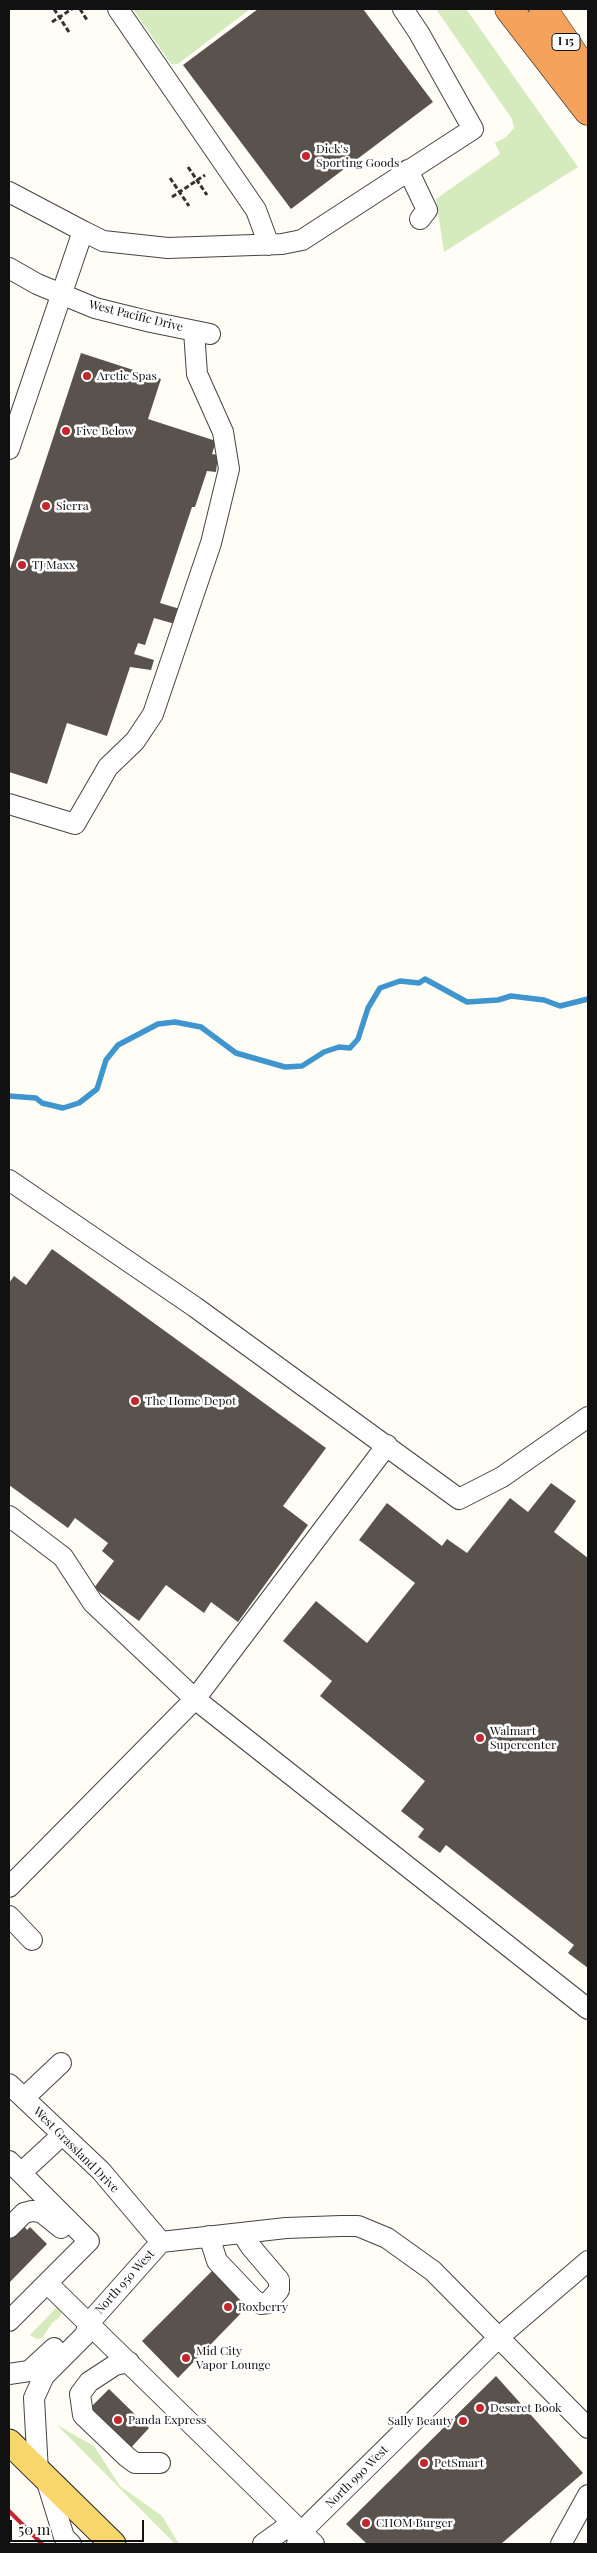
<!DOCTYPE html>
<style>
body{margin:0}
#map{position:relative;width:597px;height:2553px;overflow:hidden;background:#fffdf5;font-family:"Playfair Display",serif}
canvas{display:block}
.frame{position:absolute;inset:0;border:10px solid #111;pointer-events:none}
.scale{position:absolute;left:10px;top:2520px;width:134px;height:22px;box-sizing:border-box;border:2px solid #111;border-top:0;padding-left:6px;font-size:15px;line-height:18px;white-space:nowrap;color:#111;-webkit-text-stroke:4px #fff;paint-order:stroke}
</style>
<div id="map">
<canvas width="597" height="2553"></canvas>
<div class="frame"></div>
<div class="scale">50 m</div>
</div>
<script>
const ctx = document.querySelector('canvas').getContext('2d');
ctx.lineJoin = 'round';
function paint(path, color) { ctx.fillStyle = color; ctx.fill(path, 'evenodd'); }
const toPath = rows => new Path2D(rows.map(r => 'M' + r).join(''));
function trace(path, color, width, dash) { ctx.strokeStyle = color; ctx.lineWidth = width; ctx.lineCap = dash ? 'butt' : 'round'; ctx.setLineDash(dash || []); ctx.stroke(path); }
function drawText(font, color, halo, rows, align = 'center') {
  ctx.font = font + ' "Playfair Display",serif'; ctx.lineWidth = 5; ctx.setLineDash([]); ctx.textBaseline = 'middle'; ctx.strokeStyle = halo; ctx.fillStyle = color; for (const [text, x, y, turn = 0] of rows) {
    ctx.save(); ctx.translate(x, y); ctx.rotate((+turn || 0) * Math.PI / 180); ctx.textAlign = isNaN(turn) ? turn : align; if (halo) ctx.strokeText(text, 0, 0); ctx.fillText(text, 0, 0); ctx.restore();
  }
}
paint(toPath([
 [133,9,250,9,178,64,171,64],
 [436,9,466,9,578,167,444,252,436,199,500,154,495,143,506,137,514,128,512,119],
 [57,2307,62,2311,60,2317,52,2323,42,2338,37,2339,30,2335],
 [57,2425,94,2446,120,2486,162,2516,179,2544,175,2544]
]), '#d5ebbd');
trace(toPath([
 [9,1096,36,1098,42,1103,63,1108,79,1103,97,1089,106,1060,118,1045,158,1024,175,1022,201,1027,236,1053,285,1067,302,1066,324,1052,339,1047,350,1048,358,1039,368,1008,380,988,400,981,419,983,425,979,467,1002,498,1000,511,996,544,1000,560,1006,588,999]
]), '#3f96cf', 5.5);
paint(toPath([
 [258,9,363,9,433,102,291,209,183,65],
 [81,353,161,379,148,419,216,441,212,454,218,455,216,472,207,471,195,507,192,507,160,603,180,609,175,624,154,618,145,645,138,643,134,654,154,660,151,670,130,667,107,736,67,723,47,784,9,772,9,572],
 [52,1249,326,1448,283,1506,308,1525,238,1622,211,1602,204,1613,166,1585,139,1621,94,1588,114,1561,102,1551,108,1543,75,1518,68,1528,9,1485,9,1283,14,1276,26,1285],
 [551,1483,576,1501,554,1532,588,1558,588,1968,568,1953,574,1945,446,1845,440,1853,418,1837,424,1829,401,1811,425,1781,320,1696,332,1681,283,1641,316,1601,367,1643,415,1583,359,1540,387,1503,442,1546,447,1539,467,1553,510,1498,528,1512],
 [24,2226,27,2230,30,2227,47,2244,9,2283,9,2240],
 [226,2263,248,2306,178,2378,142,2341,212,2271,215,2274],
 [496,2376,583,2473,501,2544,367,2544,346,2524],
 [109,2389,149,2428,128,2451,87,2411]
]), '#5a524d');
const minor = toPath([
 [118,9,256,210,269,245],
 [408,170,427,210,420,219],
 [9,192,83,231],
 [9,268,37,284,95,308,151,322,210,334],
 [9,449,83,231,103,241,168,248,282,244,302,240,473,129,419,33,403,9],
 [9,804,75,824,108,767,135,741,153,714,211,543,229,469,223,432,197,374,194,331],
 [9,1180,195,1307,459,1499,502,1477,588,1417],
 [9,1516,63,1557,93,1603,195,1699,588,2009],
 [9,1887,195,1699,387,1445],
 [9,1916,32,1940],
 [9,2084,101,2171,161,2242],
 [24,2098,61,2063],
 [9,2161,89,2241,9,2321],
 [21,2173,62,2135],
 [9,2228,24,2213,32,2211,41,2212,61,2228],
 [209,2236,217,2261,254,2300,261,2304,268,2303,279,2290,279,2280,251,2247,242,2233],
 [161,2242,286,2228,341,2226,358,2226,387,2238,433,2271,588,2428],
 [47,2283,314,2544],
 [129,2362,115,2365,89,2382,80,2394,83,2415,127,2457,135,2463,160,2463],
 [9,2374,29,2371,54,2348],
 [38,2472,34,2398,44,2376,85,2335,89,2323,161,2242],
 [46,2479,64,2537,71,2544],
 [263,2544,284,2529,301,2532],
 [297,2544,301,2532,498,2338,588,2261],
 [561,2544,588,2495]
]);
const major = toPath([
 [9,2442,113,2544]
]);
const highway = toPath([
 [509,9,588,111],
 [543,9,588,75]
]);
trace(minor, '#444', 22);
trace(major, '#222', 27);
trace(highway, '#222', 29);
trace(toPath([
 [54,9,69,32],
 [80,9,87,20],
 [52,22,72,9],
 [188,167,207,195],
 [170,178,189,206],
 [172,197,205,175]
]), '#333', 3, [5, 2.5]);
trace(minor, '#fff', 20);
trace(major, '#f9d66b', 25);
trace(highway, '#f5a25d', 28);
trace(toPath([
 [9,2511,42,2544]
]), '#c4262e', 4);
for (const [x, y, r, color] of [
 [306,156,5,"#c4262e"],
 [87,376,5,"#c4262e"],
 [66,431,5,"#c4262e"],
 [46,506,5,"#c4262e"],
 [22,565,5,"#c4262e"],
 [135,1401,5,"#c4262e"],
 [480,1738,5,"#c4262e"],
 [228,2307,5,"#c4262e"],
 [186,2358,5,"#c4262e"],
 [480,2408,5,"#c4262e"],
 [118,2420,5,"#c4262e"],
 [463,2421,5,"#c4262e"],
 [424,2463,5,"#c4262e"],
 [366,2523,5,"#c4262e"]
]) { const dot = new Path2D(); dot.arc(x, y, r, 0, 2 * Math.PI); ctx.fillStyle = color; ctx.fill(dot); trace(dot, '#fff', 2); }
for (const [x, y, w] of [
 [566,42,28]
]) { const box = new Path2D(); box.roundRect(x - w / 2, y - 8.5, w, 17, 4); ctx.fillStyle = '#fff'; ctx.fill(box); trace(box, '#111', 1); }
drawText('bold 11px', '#111', null, [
 ["I 15",566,42]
]);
drawText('12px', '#111', '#fff', [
 ["Dick's",316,149],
 ["Sporting Goods",316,163],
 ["Arctic Spas",97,376],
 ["Five Below",76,431],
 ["Sierra",56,506],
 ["TJ Maxx",32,565],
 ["The Home Depot",145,1401],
 ["Walmart",490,1731],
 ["Supercenter",490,1745],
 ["Roxberry",238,2307],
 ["Mid City",196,2351],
 ["Vapor Lounge",196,2365],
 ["Deseret Book",490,2408],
 ["Panda Express",128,2420],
 ["Sally Beauty",453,2421,"right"],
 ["PetSmart",434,2463],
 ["CHOM Burger",376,2523]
], 'left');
drawText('12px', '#111', '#fff', [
 ["West Pacific Drive",136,316,14],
 ["West Grassland Drive",76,2150,45],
 ["North 950 West",125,2282,-48],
 ["North 990 West",357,2477,-45]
]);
</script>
